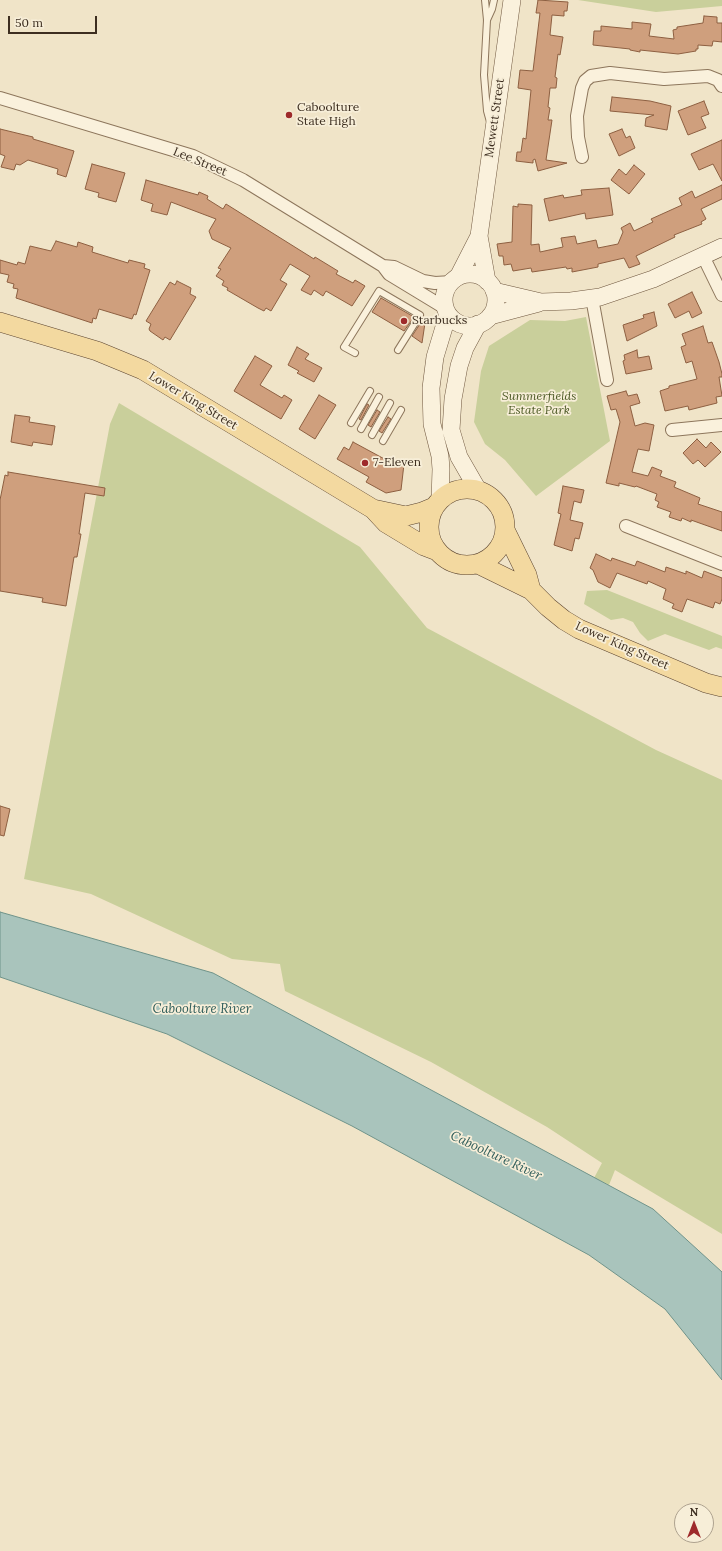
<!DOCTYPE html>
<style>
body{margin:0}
#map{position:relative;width:722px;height:1551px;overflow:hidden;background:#f0e4c8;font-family:Lora,serif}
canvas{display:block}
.north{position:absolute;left:674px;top:1503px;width:40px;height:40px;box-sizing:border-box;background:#f7eed8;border:1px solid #ada18e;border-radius:50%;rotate:0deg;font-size:11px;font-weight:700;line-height:16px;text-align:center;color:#3d2e20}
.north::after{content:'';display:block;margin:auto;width:14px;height:18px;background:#9e2a2b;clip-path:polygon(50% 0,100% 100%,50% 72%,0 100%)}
.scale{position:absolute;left:8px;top:16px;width:89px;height:18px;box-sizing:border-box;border:2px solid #3d2e20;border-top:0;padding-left:5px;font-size:12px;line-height:14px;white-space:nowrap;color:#3d2e20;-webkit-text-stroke:3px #f7eed8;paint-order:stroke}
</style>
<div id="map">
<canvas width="722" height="1551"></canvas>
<div class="north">N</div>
<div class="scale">50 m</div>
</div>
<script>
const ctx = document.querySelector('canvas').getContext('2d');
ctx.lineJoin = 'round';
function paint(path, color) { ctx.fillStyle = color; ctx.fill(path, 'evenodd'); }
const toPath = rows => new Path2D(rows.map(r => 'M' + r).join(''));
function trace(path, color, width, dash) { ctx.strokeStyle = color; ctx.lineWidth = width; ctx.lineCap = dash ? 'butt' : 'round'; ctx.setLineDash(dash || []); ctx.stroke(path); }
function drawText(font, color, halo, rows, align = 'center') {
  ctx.font = font + ' Lora,serif'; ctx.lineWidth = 3.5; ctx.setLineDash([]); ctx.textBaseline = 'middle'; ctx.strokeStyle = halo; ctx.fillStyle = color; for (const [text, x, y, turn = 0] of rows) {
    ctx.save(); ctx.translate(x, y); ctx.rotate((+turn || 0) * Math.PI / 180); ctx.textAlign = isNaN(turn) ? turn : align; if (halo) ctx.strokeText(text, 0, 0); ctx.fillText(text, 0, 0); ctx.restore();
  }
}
paint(toPath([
 [578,0,722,0,722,6,656,12],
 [586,317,610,441,536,496,505,460,485,444,474,422,481,371,489,346,530,320,565,321],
 [119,403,360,547,427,628,656,750,722,780,722,1234,615,1170,609,1185,594,1178,602,1163,547,1127,431,1062,285,991,280,964,232,959,91,894,24,879,110,424],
 [607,590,722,636,722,649,716,647,709,650,665,634,648,641,640,633,633,622,623,618,611,620,584,604,587,591]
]), '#c9cf9b');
const water = toPath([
 [0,912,213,973,653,1209,722,1272,722,1380,665,1309,589,1255,352,1126,167,1034,0,977,0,912]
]);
paint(water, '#a9c4bc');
trace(water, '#6f938a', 1);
const building = toPath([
 [538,0,568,2,567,11,564,11,564,16,552,15,550,35,563,37,560,55,558,54,555,77,557,78,556,88,550,88,548,107,550,108,548,120,552,120,546,160,567,163,538,171,535,159,533,160,533,163,516,161,517,152,521,152,523,138,526,139,531,90,518,88,520,70,533,71,540,13,536,13,538,0],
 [704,16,717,17,717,23,722,23,722,42,713,41,712,46,698,45,698,49,696,49,696,51,678,54,640,50,640,52,630,50,630,49,593,45,594,31,601,31,601,26,632,29,632,22,651,24,649,36,674,39,673,30,677,29,677,27,703,23,704,16],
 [612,97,650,101,671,106,667,130,645,126,646,118,654,115,610,111,612,97],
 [704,101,709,114,701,117,706,128,688,135,678,111,704,101],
 [0,129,33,137,33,139,74,151,66,177,57,174,58,169,28,160,20,165,16,164,14,170,1,167,5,156,0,154,0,129],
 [622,129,626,138,630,136,635,148,619,156,609,134,622,129],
 [722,140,722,181,713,164,699,170,691,154,722,140],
 [92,164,125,173,116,202,98,197,99,193,85,189,92,164],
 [634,165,645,174,629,194,611,180,619,169,626,175,634,165],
 [146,180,198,195,199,192,208,196,207,199,223,209,226,204,314,259,315,257,338,271,336,274,353,283,355,280,365,286,352,306,326,291,323,296,314,290,311,295,301,290,310,276,290,264,280,280,287,284,271,311,266,308,264,311,258,308,227,290,228,288,222,285,224,281,216,276,221,269,218,268,231,248,212,239,209,231,216,219,171,202,167,215,151,211,153,204,141,200,146,180],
 [722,185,722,199,701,209,706,219,701,222,702,224,674,235,675,237,636,256,640,264,629,268,624,258,598,264,598,267,572,272,572,268,567,269,566,267,532,272,531,268,513,271,511,264,504,265,503,256,499,256,497,244,512,242,513,206,518,207,518,204,532,205,531,245,539,244,540,252,563,247,561,238,575,236,577,244,596,240,598,248,618,244,623,232,621,228,630,223,634,231,653,222,651,219,682,205,679,198,692,191,695,198,722,185],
 [609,188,613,215,586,219,585,213,549,221,544,199,563,195,564,198,582,195,581,190,609,188],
 [56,241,77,247,78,242,93,247,92,252,128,263,129,260,145,264,144,268,150,270,136,315,134,314,132,319,99,309,96,319,93,318,92,323,16,298,18,289,13,288,14,284,7,282,9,275,0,273,0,260,17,265,18,262,25,264,30,246,51,251,56,241],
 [177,281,191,288,190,294,196,297,170,340,165,337,163,340,150,331,149,329,151,324,146,321,170,282,175,285,177,281],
 [692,292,702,313,692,318,689,311,675,318,668,304,692,292],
 [381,298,414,317,404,331,372,312,381,298],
 [654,312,657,326,627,341,623,325,644,318,643,315,654,312],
 [422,321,425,323,422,343,412,336,422,321],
 [703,326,708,343,712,342,719,362,722,374,722,377,719,377,722,396,716,397,717,403,689,410,688,406,665,411,660,391,669,388,669,386,697,379,692,361,686,363,681,347,686,345,682,334,703,326],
 [297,347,309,354,305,359,322,368,314,382,297,373,299,371,288,365,297,347],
 [637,350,638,358,649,356,652,369,626,374,623,361,625,360,624,355,637,350],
 [255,356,272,366,260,385,282,398,284,395,292,400,281,419,234,391,255,356],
 [626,391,628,396,637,394,640,403,630,406,635,426,645,423,654,425,649,451,638,449,632,472,648,476,652,467,662,471,660,476,676,482,674,487,700,498,698,504,722,512,722,531,691,520,691,522,682,518,681,521,669,517,671,512,657,507,659,502,655,500,657,494,636,486,635,487,619,483,619,486,606,483,620,422,616,409,611,410,607,396,626,391],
 [319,395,336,405,315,439,299,429,319,395],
 [367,404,369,405,361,420,359,419,367,404],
 [377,410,380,412,371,427,368,425,377,410],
 [15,415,30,417,29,422,55,426,52,445,33,442,32,446,11,442,15,415],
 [388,417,391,419,382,433,379,431,388,417],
 [697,439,706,448,711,442,721,452,705,467,698,460,693,464,683,453,697,439],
 [353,442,390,462,404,464,401,490,386,493,366,482,369,477,337,459,344,447,349,450,353,442],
 [8,472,105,488,104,496,85,493,79,534,81,534,77,557,74,557,66,606,42,602,43,598,0,591,0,500,5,475,8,476,8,472],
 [563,486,584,490,581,503,574,501,570,520,583,523,579,539,575,538,572,551,554,545,561,514,558,513,563,486],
 [596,554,611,561,612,558,635,566,637,561,665,572,666,567,686,574,686,571,702,578,704,571,722,578,722,599,720,604,715,602,713,608,687,599,682,612,672,608,674,604,663,599,666,589,648,581,647,584,617,573,610,588,598,582,593,570,590,568,596,554],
 [0,806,10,809,4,836,0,835,0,806]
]);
paint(building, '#cf9f7d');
trace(building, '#8d5f41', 1);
const lane = toPath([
 [485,0,487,20,484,75,487,111,490,122],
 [487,20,492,9,494,0],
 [355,353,344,347,379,291,420,315,398,350],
 [351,423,370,391],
 [361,429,379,397],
 [372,435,390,403],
 [383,441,401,410]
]);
const street = toPath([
 [0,98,193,156,243,180,383,266,394,267,423,281,435,283,452,282],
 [582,157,578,137,577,116,582,88,585,81,591,76,610,73,664,79,708,76,718,80,722,86],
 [703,256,722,295],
 [383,266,389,274,445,308],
 [592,298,607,380],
 [672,430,722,425],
 [626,526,722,564]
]);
const secondary = toPath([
 [479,236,487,281],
 '444 300a26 26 0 1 1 52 0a26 26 0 1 1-52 0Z',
 [458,277,479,236,512,0],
 [494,291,541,302,571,301,600,297,653,279,722,247],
 [490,316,539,303],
 [478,490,459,457,451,430,453,399,459,366,465,348,478,324],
 [440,500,441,469,440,456,432,424,431,388,435,357,448,314]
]);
const primary = toPath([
 [0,322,97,351,143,370,373,509,386,523,424,546,437,551],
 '429 527a38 38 0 1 1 76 0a38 38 0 1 1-76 0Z',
 [373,509,406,516,422,512,434,507],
 [505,530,527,575,531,590],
 [478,564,531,590,548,607,564,620,579,629,706,683,722,687]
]);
trace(lane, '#8d765c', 8);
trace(street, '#8d765c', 14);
trace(secondary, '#6f573f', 18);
trace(primary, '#5b4430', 20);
trace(lane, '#faf1dc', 6);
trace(street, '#faf1dc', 12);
trace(secondary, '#faf1dc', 17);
trace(primary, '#f3d9a0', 19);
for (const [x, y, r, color] of [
 [289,115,4,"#9e2a2b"],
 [404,321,4,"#9e2a2b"],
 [365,463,4,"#9e2a2b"]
]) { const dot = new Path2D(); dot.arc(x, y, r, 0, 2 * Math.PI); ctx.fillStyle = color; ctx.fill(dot); trace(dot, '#f7eed8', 1.5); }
drawText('12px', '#3d2e20', '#f7eed8', [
 ["Caboolture",297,108],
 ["State High",297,122],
 ["Starbucks",412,321],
 ["7-Eleven",373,463]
], 'left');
drawText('12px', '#3d2e20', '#f7eed8', [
 ["Mewett Street",495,118,-82],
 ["Lee Street",200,162,22],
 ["Lower King Street",193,401,31],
 ["Lower King Street",622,646,24]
]);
drawText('italic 12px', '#4d5a26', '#f7eed8', [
 ["Summerfields",539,397],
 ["Estate Park",539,411]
]);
drawText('italic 13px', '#2f5d5a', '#f7eed8', [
 ["Caboolture River",202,1009],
 ["Caboolture River",496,1156,25]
]);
</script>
